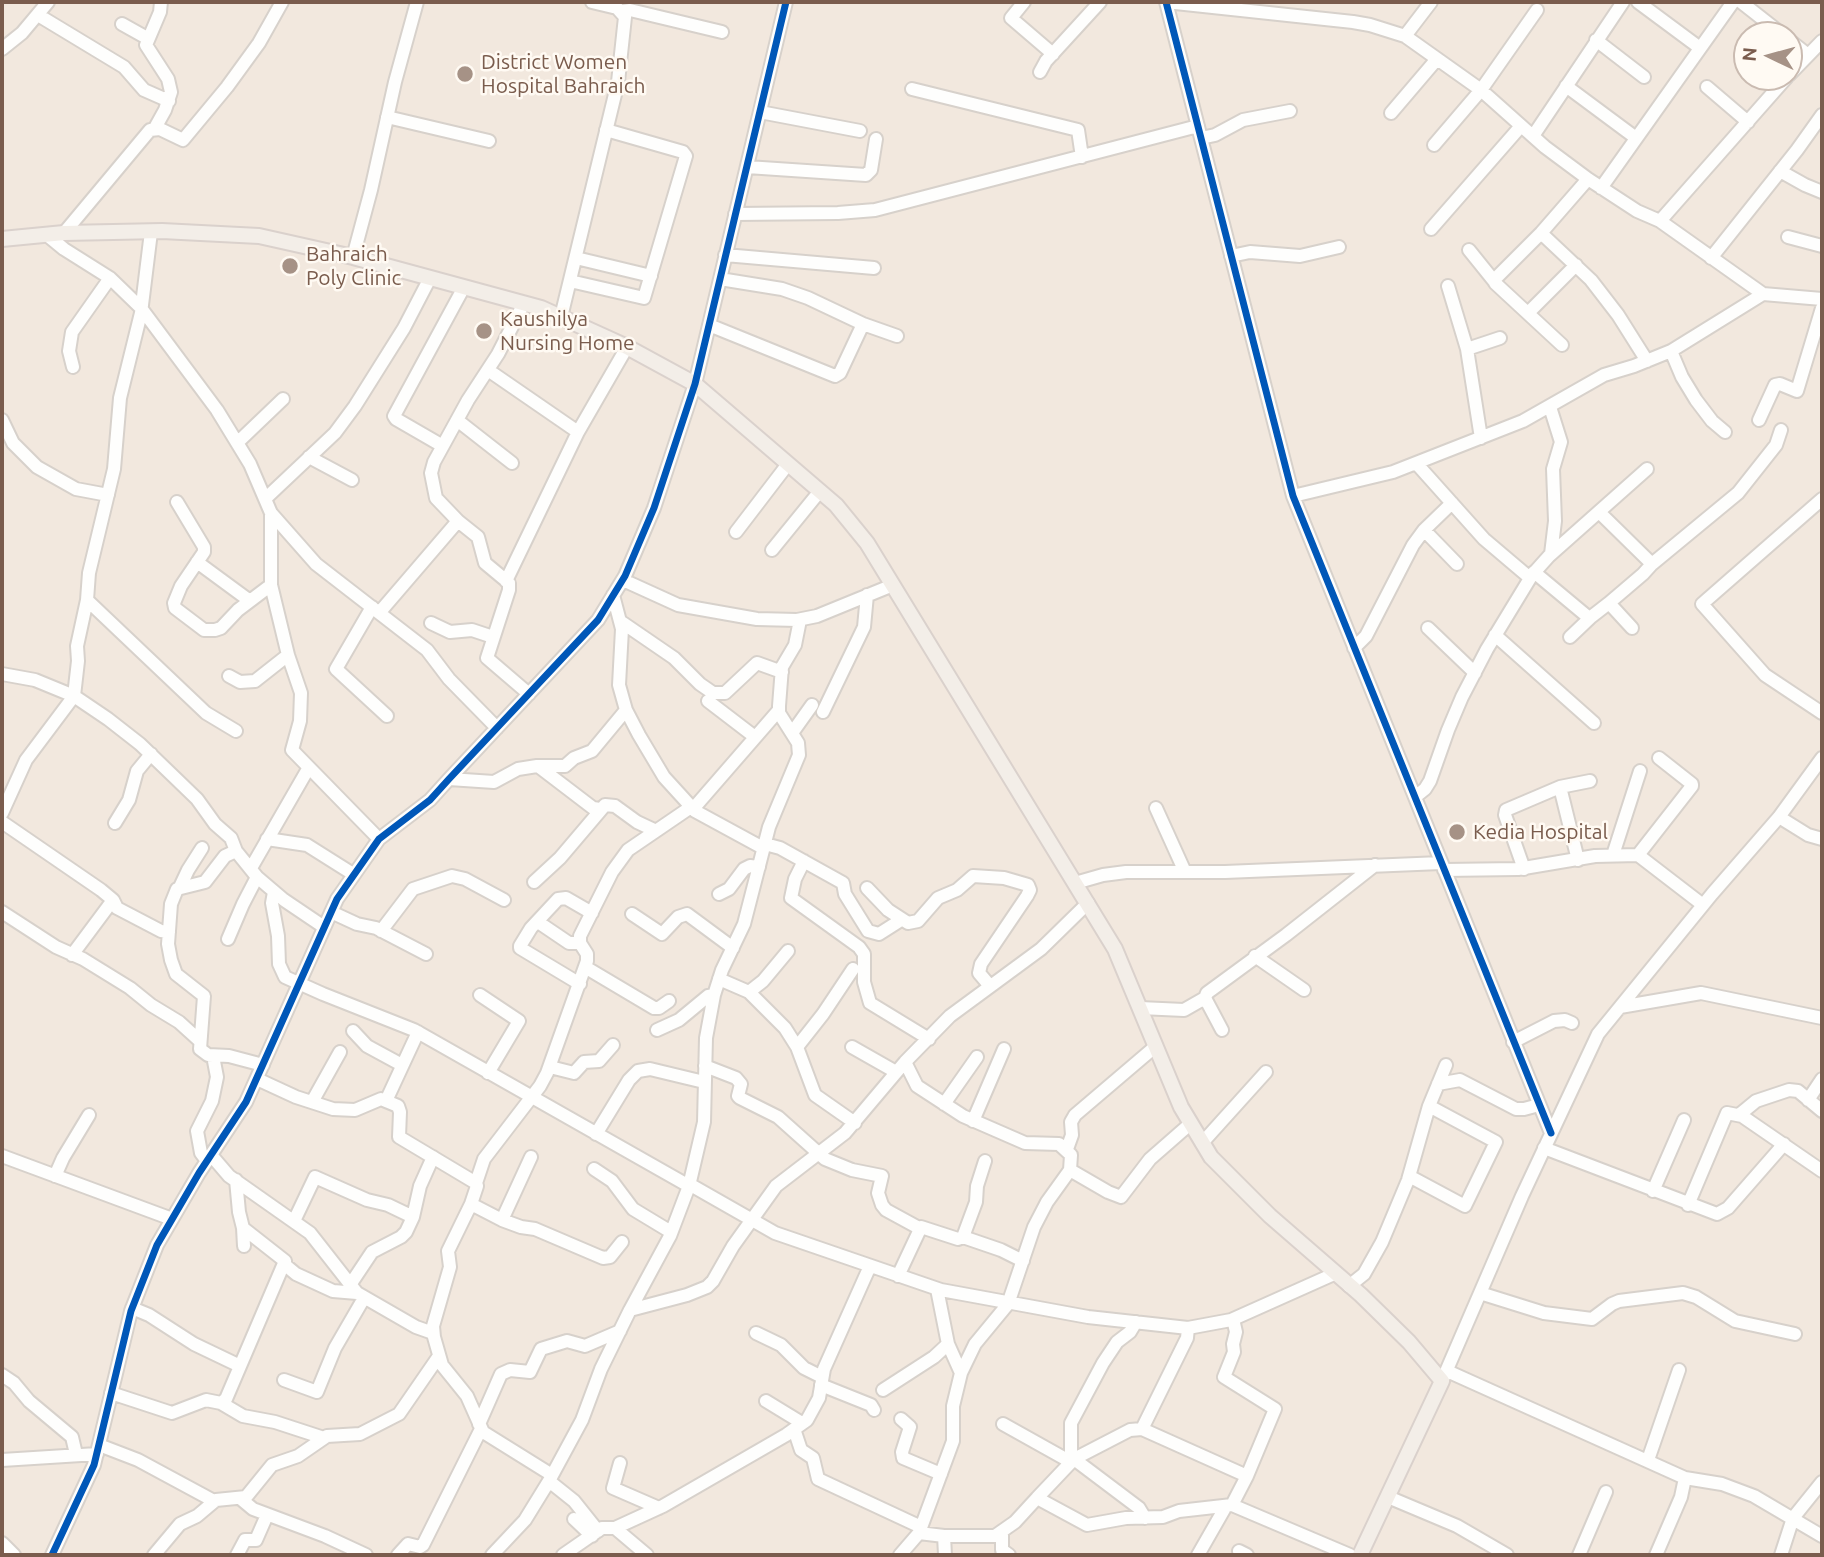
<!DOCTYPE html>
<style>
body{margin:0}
#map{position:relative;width:1824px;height:1557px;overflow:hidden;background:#f9f5f0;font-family:Ubuntu,sans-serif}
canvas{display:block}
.frame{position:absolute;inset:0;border:4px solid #7a5c4d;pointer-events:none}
.north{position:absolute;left:1733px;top:21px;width:70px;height:70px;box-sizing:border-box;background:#fffaf3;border:2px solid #cabbb1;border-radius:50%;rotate:275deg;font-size:19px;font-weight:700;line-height:28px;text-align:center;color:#7a5c4d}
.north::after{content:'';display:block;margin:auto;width:24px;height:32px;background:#a69286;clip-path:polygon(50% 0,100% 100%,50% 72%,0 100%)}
</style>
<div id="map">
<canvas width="1824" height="1557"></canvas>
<div class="frame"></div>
<div class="north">N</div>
</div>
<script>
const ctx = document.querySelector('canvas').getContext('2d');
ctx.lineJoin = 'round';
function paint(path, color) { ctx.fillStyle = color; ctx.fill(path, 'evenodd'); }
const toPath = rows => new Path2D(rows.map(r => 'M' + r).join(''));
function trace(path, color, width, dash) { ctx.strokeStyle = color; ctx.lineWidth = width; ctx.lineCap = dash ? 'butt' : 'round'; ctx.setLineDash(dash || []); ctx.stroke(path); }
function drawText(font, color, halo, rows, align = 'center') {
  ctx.font = font + ' Ubuntu,sans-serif'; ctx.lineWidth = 5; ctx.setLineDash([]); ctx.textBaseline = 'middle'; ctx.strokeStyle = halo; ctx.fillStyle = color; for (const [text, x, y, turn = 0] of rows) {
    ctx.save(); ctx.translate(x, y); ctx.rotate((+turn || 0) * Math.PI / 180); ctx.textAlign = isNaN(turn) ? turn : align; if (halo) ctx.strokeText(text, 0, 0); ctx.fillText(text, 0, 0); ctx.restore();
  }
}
paint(toPath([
 [2,2,1822,2,1822,1555,2,1555],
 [1747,35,1789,35,1789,77,1747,77]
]), '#f2e8de');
const minor = toPath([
 [1024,2,1011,18,1053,54],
 [1166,2,1293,496,1551,1133],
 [1166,2,1353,22,1370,25,1405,36,1481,90,1545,147,1588,179,1637,211,1660,221,1763,294,1822,299],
 [1638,2,1700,48],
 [1741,2,1783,35],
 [622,11,630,10,722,32],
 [38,15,124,67,144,90,169,101],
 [122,24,147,38],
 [1405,36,1431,2],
 [1596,40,1644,77],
 [1789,40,1808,55],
 [2,49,22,33,48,2],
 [1040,72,1046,61,1100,2],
 [1789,75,1822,41],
 [1566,86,1636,138],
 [1707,87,1748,122],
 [912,89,1078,130,1082,157],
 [760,112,860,131],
 [1391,113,1437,59],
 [387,117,489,141],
 [155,128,165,110,171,92,168,79,146,45,160,12,161,2],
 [1533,136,1623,2],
 [1201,138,1215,135,1243,120,1290,111],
 [1434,145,1481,90,1537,10],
 [747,167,866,175,871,170,876,139],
 [1780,171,1805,185,1822,192],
 [1601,188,1733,2],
 [735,214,838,213,875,210,1198,126],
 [1660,221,1787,77],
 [1431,229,1521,126],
 [64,233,150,130,160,129,183,140,227,87,259,43,282,2],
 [1541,233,1591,280,1618,315,1647,361],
 [47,235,64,249,110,278,141,308,217,410,250,464,271,513,271,585,288,655,301,693,300,721,292,750,379,839],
 [1788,237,1822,246],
 [1469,250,1494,281],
 [725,255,874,268],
 [1231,256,1250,252,1300,256,1339,247],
 [353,257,371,190,395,82,417,2],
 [576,258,651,276],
 [1711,258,1797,150,1822,115],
 [720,279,782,289,808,298,863,324,897,336],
 [570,281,644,298,686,156,683,152,606,130],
 [1448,286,1467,349,1481,438],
 [1529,312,1576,265],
 [561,317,618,82,625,17,617,8,592,2],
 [709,325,835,376,840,373,863,324],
 [1562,345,1495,283,1495,279,1541,233,1588,179],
 [1467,349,1500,338],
 [1671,351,1682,377,1696,400,1712,421,1725,432],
 [73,367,69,351,72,332,110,278],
 [488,370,578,432],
 [1550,407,1561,442,1553,469,1555,521,1551,554],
 [2,420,13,443,37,467,76,489,108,495],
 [457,420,512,463],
 [1759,420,1775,385,1780,384,1797,391,1822,308],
 [237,443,283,399],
 [441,445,396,419,394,416,464,287],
 [309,457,352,480],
 [1416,463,1484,539,1530,578],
 [1293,496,1393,472,1523,421,1604,375,1634,366,1671,351,1763,294],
 [265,499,335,433,355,406,404,328,430,278],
 [1822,499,1702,604,1765,675,1822,713],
 [177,502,204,547,204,552,181,586,174,603,175,608,204,630,215,630,221,628,238,610,271,585],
 [1599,512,1652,564,1738,493,1776,445,1781,430],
 [271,513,316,564,427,650,449,679,497,728],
 [458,521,478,537,485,563,509,583,509,590,487,658,529,694],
 [1424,530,1457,564],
 [736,532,788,464],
 [772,550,820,491],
 [197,562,250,601],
 [1534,572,1588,617,1591,617,1609,603,1632,628],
 [623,580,678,605,757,619,797,620,817,616,893,585],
 [506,581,578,432,627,347],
 [613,595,622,629,619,685,626,710,639,735,664,777,695,811,763,848],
 [87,600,206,713,236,731],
 [1609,603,1643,574,1652,564],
 [372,607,336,669,387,716],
 [379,613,458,521,436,498,431,473,434,462,468,400,498,354,524,303],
 [620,621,674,658,700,684,713,693,725,693,757,663,782,672],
 [431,623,450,632,472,630,493,637],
 [1428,628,1475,673],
 [1495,635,1594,723],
 [1570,637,1590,618],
 [1354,648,1366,636,1413,545,1424,530,1452,503],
 [2,674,35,680,74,696,108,719,140,744,197,799,215,824,231,838,236,851,257,877,284,900,324,927],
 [229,676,240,682,255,681,288,655],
 [708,701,755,737],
 [823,712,864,627,867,595],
 [792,733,812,705],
 [538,766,593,808,600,809],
 [449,779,494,782,518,769,537,766,565,766,574,758,592,751,626,710],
 [1560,787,1578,860],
 [1415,797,1425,789,1430,781,1448,730,1462,697,1487,649,1532,575,1549,556,1647,469],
 [1156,808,1185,872],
 [693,809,779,710],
 [2,813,26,760,74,696,78,661,77,646,87,600,89,573,114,469,120,398,141,313,151,232],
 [1779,817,1808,835,1822,839],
 [2,822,101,890,113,900,117,908,161,931,169,932],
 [115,823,129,800,137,771,151,754],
 [267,839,307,845,353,874],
 [765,844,780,848,843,883,845,894,868,931,879,934,901,920],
 [236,851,225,856,205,882,177,889,171,904,168,944,171,960,176,974,204,996,200,1049,208,1055,229,1056,263,1065],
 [1613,855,1640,771],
 [1638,855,1692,786,1692,784,1659,758],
 [804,861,795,879,791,898,859,947,864,954,864,982,870,1003,929,1039],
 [251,868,308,769],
 [1524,869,1505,815,1506,810,1560,787,1590,781],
 [1444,870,1518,869,1595,856,1638,855,1703,905],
 [534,882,560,858,605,805,615,806,637,822,654,830],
 [1075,883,1103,875,1126,872,1225,872,1441,863],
 [180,887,188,870,202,848],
 [867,888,888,910,908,923,918,921,938,898,957,890,973,876,1004,878,1028,885,1030,890,1027,896,981,964,979,973,990,986],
 [274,892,272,903,278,936,279,964,285,977,323,994,414,1030,689,1186],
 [719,894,729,889,744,869,750,866,759,867],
 [2,912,56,947,83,959,130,988,151,1005,179,1022,200,1041],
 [331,912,357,924,376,928,426,954],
 [632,914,662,934,678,917,687,914,733,948],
 [538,922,569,943,580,943],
 [381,931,413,889,452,876,465,879,504,900],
 [228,939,243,904,257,877],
 [72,955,113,900],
 [1255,956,1304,990],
 [585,967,654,1008,659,1008,669,1001],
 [719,979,749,992,785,1028,797,1047,815,1095,855,1123],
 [580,984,520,948,520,946,531,928,558,899,566,898,592,913],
 [749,992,763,981,788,951],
 [480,995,519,1021,488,1073],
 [1620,1007,1701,993,1822,1018],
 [1140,1008,1184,1010,1205,998],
 [657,1030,679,1020,708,996,714,995],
 [1222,1030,1205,998,1207,993,1286,935,1375,865],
 [353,1031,367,1046,402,1065],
 [1513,1042,1554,1021,1565,1020,1572,1023],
 [797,1047,823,1014,853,969],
 [852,1047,896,1072],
 [905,1062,917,1086,963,1116,1025,1143,1059,1144,1071,1155,1070,1170,1047,1202,1034,1227,1008,1304,975,1344,961,1373,953,1406,953,1441,919,1533,944,1536,995,1536,1015,1522,1037,1498],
 [705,1066,736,1078,741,1084,738,1096,740,1098,778,1117,825,1159,852,1170,882,1176,878,1193,882,1205,886,1210,919,1228],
 [550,1067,574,1073,584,1062,599,1061,613,1045],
 [257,1079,296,1097,333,1109,355,1110,381,1099,398,1106,400,1112,399,1137,476,1183,484,1159,540,1086,547,1073,587,961,587,954,580,943,580,936,612,872,628,850,691,807],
 [1438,1084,1460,1080,1516,1109,1524,1109,1539,1105],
 [1808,1100,1822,1079],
 [386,1101,418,1032],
 [312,1102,340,1052],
 [944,1104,977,1057],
 [1739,1115,1756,1101,1789,1090,1798,1091,1822,1111],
 [973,1121,1004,1049],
 [596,1134,629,1080,638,1071,650,1069,704,1082],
 [1202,1143,1266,1072],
 [1544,1148,1717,1214,1728,1208,1784,1144],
 [1067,1149,1072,1135,1071,1122,1075,1115,1156,1046],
 [211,1155,229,1176,310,1233,357,1293,416,1327,433,1333],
 [2,1156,172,1219],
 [207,1161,201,1153,197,1131,212,1101,217,1077,213,1056],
 [594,1169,612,1181,633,1209,671,1232],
 [1070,1170,1108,1192,1121,1197,1150,1159,1190,1124],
 [55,1176,63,1158,89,1115],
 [1409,1176,1465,1206,1496,1142,1429,1106],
 [476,1183,477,1186,471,1204,448,1251,450,1267,433,1326,434,1337,442,1365,467,1396,483,1432,552,1475],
 [689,1184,775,1233,941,1290,1088,1317,1188,1328,1231,1320,1334,1274],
 [1653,1191,1684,1120],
 [471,1204,502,1220,521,1227,535,1229,603,1258,610,1257,622,1242],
 [1688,1205,1727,1113,1742,1116,1822,1171],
 [502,1220,531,1157],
 [294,1221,315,1177,367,1200,388,1205,413,1217],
 [243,1228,244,1246],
 [963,1237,1001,1250,1023,1261],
 [284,1264,296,1274,333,1291,357,1293],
 [898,1276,921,1227,958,1239,963,1237,976,1202,977,1186,985,1161],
 [350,1285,372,1252,401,1237,406,1232,413,1217,420,1186,433,1157],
 [1349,1286,1364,1274,1382,1242,1408,1180,1429,1106,1446,1065],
 [937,1289,948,1344,961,1373],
 [1480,1293,1544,1313,1592,1319,1612,1304,1619,1301,1683,1293,1696,1297,1735,1321,1795,1334],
 [132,1308,149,1315,194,1344,240,1366],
 [630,1310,687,1295,707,1287,713,1281,733,1246,776,1186,845,1133,905,1062,950,1016,1041,949,1088,903],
 [1233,1319,1236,1332,1233,1344,1234,1352,1224,1377,1275,1409,1247,1476,1232,1505,1350,1555],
 [1188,1328,1187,1338,1142,1429,1247,1476],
 [756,1333,781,1345,804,1368,822,1377],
 [1447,1371,1685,1478,1681,1497,1656,1555],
 [2,1375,14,1383,29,1401,72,1437,76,1454],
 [284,1380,317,1392,335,1348,364,1298],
 [1442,1381,1522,1196,1598,1034,1712,894,1779,817,1822,758],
 [821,1385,871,1405,874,1410],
 [883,1390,934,1357,948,1344],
 [111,1393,172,1413,206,1400,221,1403,226,1399,285,1261,243,1228,239,1212,236,1180],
 [766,1401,802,1423],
 [221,1403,243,1416,275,1422,324,1438],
 [901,1419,910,1427,902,1452,903,1458,941,1474],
 [479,1424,501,1374,510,1370,530,1372,541,1349,567,1341,585,1346,620,1331],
 [1003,1424,1071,1462],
 [794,1429,801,1450,813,1458,818,1479,921,1527],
 [1142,1429,1130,1430,1074,1459,1037,1498,1087,1525,1126,1518,1163,1517,1179,1511,1232,1505],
 [99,1445,138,1460,214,1501],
 [1074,1459,1139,1508,1145,1518],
 [2,1460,97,1454],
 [1648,1460,1679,1370],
 [1071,1462,1071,1423,1103,1363,1117,1342,1130,1332,1136,1322],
 [620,1463,613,1488,659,1508],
 [1685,1478,1722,1484,1754,1496,1822,1536],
 [549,1481,574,1501,598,1531],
 [1388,1497,1457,1526,1507,1555],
 [241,1499,253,1509,325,1536,366,1555],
 [574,1519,592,1536],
 [615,1528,647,1555],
 [1002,1531,1002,1550,1009,1555],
 [944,1536,945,1555],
 [2,1543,14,1555],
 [1239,1551,1247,1555],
 [52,1555,94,1465,131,1311,157,1245,199,1173,246,1102,337,899,379,839,430,800,449,779,598,620,625,576,654,508,695,384,786,2],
 [154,1555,180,1524,197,1516,216,1500,246,1497,272,1465,298,1456,327,1436,360,1434,399,1414,439,1356],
 [237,1555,245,1540,256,1540,267,1515],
 [398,1555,408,1544,420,1547,423,1545,481,1429],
 [492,1555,525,1520,549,1481,582,1420,601,1369,630,1310,670,1236,689,1186,704,1122,706,1038,714,995,722,970,744,924,769,827,799,755,798,743,779,713,779,706,782,667,795,645,800,620],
 [563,1555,602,1528,615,1528,663,1506,786,1435,807,1420,819,1398,824,1369,870,1266],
 [900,1555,919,1533],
 [1198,1555,1226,1506],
 [1579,1555,1606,1492],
 [1781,1555,1793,1518,1822,1482]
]);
const major = toPath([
 [2,239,64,233,162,231,259,236,353,257,541,308,627,347,695,384,836,505,867,543,1115,949,1181,1107,1211,1157,1270,1216,1361,1295,1409,1342,1442,1381,1360,1555]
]);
trace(minor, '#d7d1cb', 16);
trace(major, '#dad1cc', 18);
trace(minor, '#fefefd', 12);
trace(major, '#f3eee8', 14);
trace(toPath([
 [1166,2,1293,496,1551,1133],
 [52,1555,94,1465,131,1311,157,1245,199,1173,246,1102,337,899,379,839,430,800,449,779,598,620,625,576,654,508,695,384,786,2]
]), '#0057b8', 7);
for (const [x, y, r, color] of [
 [465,74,9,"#a69286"],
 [290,266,9,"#a69286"],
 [484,331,9,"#a69286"],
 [1457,832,9,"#a69286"]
]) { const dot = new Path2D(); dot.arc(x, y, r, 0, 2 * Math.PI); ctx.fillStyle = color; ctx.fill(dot); trace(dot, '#fffaf3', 2.5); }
drawText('21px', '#7a5c4d', '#fffaf3', [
 ["District Women",481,62],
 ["Hospital Bahraich",481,86],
 ["Bahraich",306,254],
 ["Poly Clinic",306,278],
 ["Kaushilya",500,319],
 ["Nursing Home",500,343],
 ["Kedia Hospital",1473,832]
], 'left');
</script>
